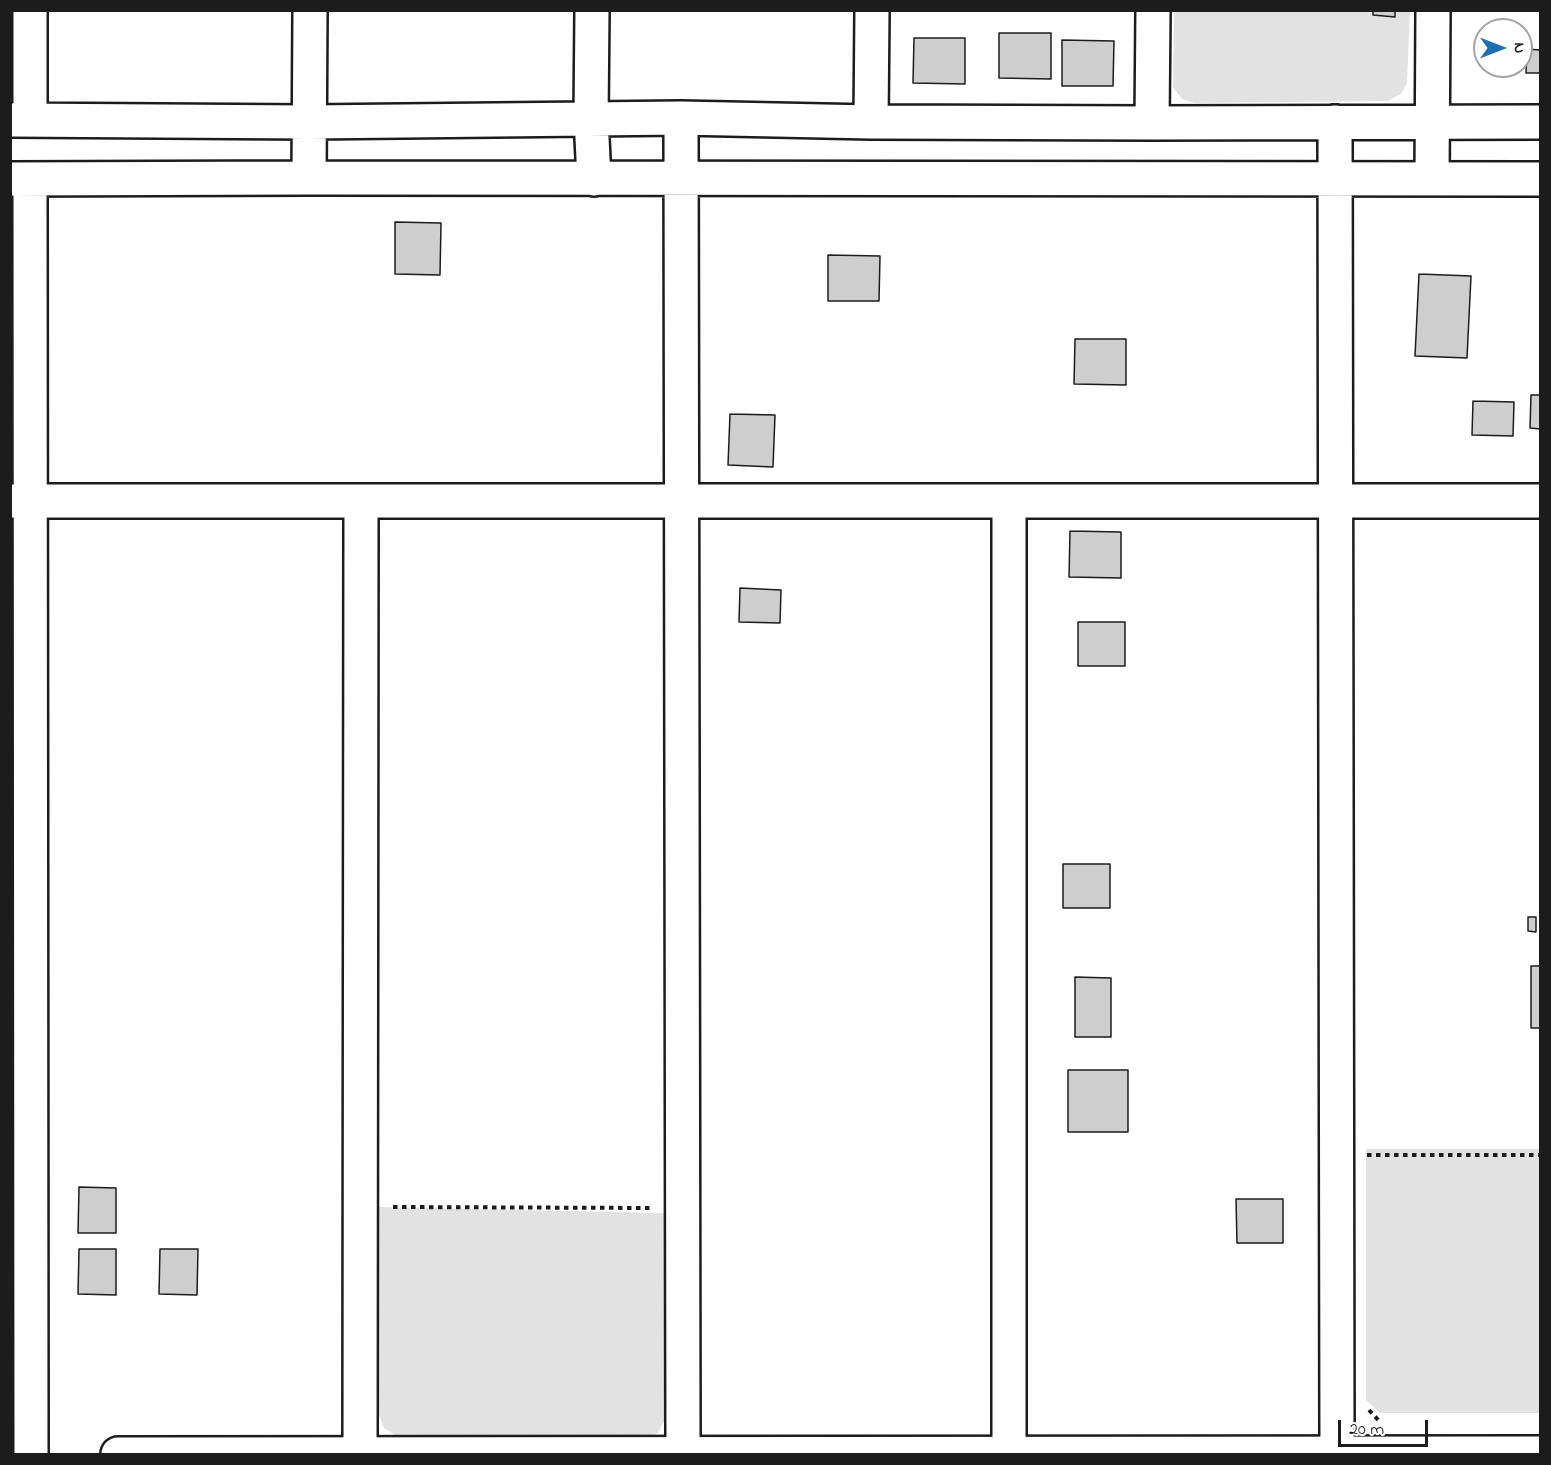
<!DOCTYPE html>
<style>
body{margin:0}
#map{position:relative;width:1551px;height:1465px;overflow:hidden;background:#fff;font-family:"Indie Flower",sans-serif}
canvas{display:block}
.frame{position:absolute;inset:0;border:12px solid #1c1c1c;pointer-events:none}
.north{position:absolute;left:1473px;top:18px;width:60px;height:60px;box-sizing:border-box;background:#fff;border:2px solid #a4a4a4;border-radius:50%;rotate:90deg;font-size:16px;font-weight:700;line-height:24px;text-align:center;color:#1c1c1c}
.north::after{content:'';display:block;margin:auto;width:21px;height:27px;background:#1f6fb2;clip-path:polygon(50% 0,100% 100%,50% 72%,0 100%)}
.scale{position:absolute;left:1338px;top:1420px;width:90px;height:27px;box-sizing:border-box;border:3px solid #1c1c1c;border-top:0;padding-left:8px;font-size:18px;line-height:21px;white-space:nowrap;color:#1c1c1c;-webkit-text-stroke:4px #fff;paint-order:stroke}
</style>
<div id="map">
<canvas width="1551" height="1465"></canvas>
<div class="frame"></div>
<div class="north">N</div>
<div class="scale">20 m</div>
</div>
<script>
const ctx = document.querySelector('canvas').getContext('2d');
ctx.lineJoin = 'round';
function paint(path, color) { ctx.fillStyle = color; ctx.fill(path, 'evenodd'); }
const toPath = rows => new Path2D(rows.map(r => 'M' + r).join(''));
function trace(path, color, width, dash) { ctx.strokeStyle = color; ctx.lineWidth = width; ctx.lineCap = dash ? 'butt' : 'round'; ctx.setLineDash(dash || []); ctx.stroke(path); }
paint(toPath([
 [1174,11,1410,11,1407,83,1402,93,1388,101,1194,103,1182,99,1173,87],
 [1366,1149,1540,1149,1540,1413,1380,1413,1366,1400],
 [378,1207,664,1213,667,1415,658,1433,648,1437,395,1435,384,1428,378,1412]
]), '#e2e2e2');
const building = toPath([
 [1373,10,1395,10,1395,17,1373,15,1373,10],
 [999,33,1051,33,1051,79,999,78,999,33],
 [914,38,965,38,965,84,913,83,914,38],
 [1062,40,1114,41,1113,86,1062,86,1062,40],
 [1527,49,1540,50,1540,73,1526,73,1527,49],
 [395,222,441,223,440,275,395,274,395,222],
 [828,255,880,256,879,301,828,301,828,255],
 [1419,274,1471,276,1467,358,1415,356,1419,274],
 [1075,339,1126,339,1126,385,1074,384,1075,339],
 [1531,395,1540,395,1540,429,1530,428,1531,395],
 [1473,401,1514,402,1513,436,1472,435,1473,401],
 [730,414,775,415,773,467,728,465,730,414],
 [1070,531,1121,532,1121,578,1069,577,1070,531],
 [740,588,781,590,780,623,739,622,740,588],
 [1078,622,1125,622,1125,666,1078,666,1078,622],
 [1063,864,1110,864,1110,908,1063,908,1063,864],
 [1528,917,1536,917,1536,932,1528,931,1528,917],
 [1531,966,1540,966,1540,1028,1531,1028,1531,966],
 [1075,977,1111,978,1111,1037,1075,1037,1075,977],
 [1068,1070,1128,1070,1128,1132,1068,1132,1068,1070],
 [79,1187,116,1188,116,1233,78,1233,79,1187],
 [1236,1199,1283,1199,1283,1243,1237,1243,1236,1199],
 [79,1249,116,1249,116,1295,78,1294,79,1249],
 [160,1249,198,1249,197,1295,159,1294,160,1249]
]);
paint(building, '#cecece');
trace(building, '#1c1c1c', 1.5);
const minor = toPath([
 [30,10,30,119],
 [592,10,591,118,594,179],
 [681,118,683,1454],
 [10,120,310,122,681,118,871,122,1152,123,1540,122],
 [871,122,872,10],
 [1335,122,1337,1454],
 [1152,123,1153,10],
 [309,178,310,10],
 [10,179,309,178,1540,179],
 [30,179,31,1454],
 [1432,179,1433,10],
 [10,501,1540,501],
 [1009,501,1009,1454],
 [118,1454,1540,1453],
 [360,1454,361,501]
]);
trace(minor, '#1c1c1c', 38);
trace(toPath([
 [1367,1155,1540,1155],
 [393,1207,652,1208],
 [1369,1410,1380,1422]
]), '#1c1c1c', 4, [4.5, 4.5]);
trace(minor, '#fff', 33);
</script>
